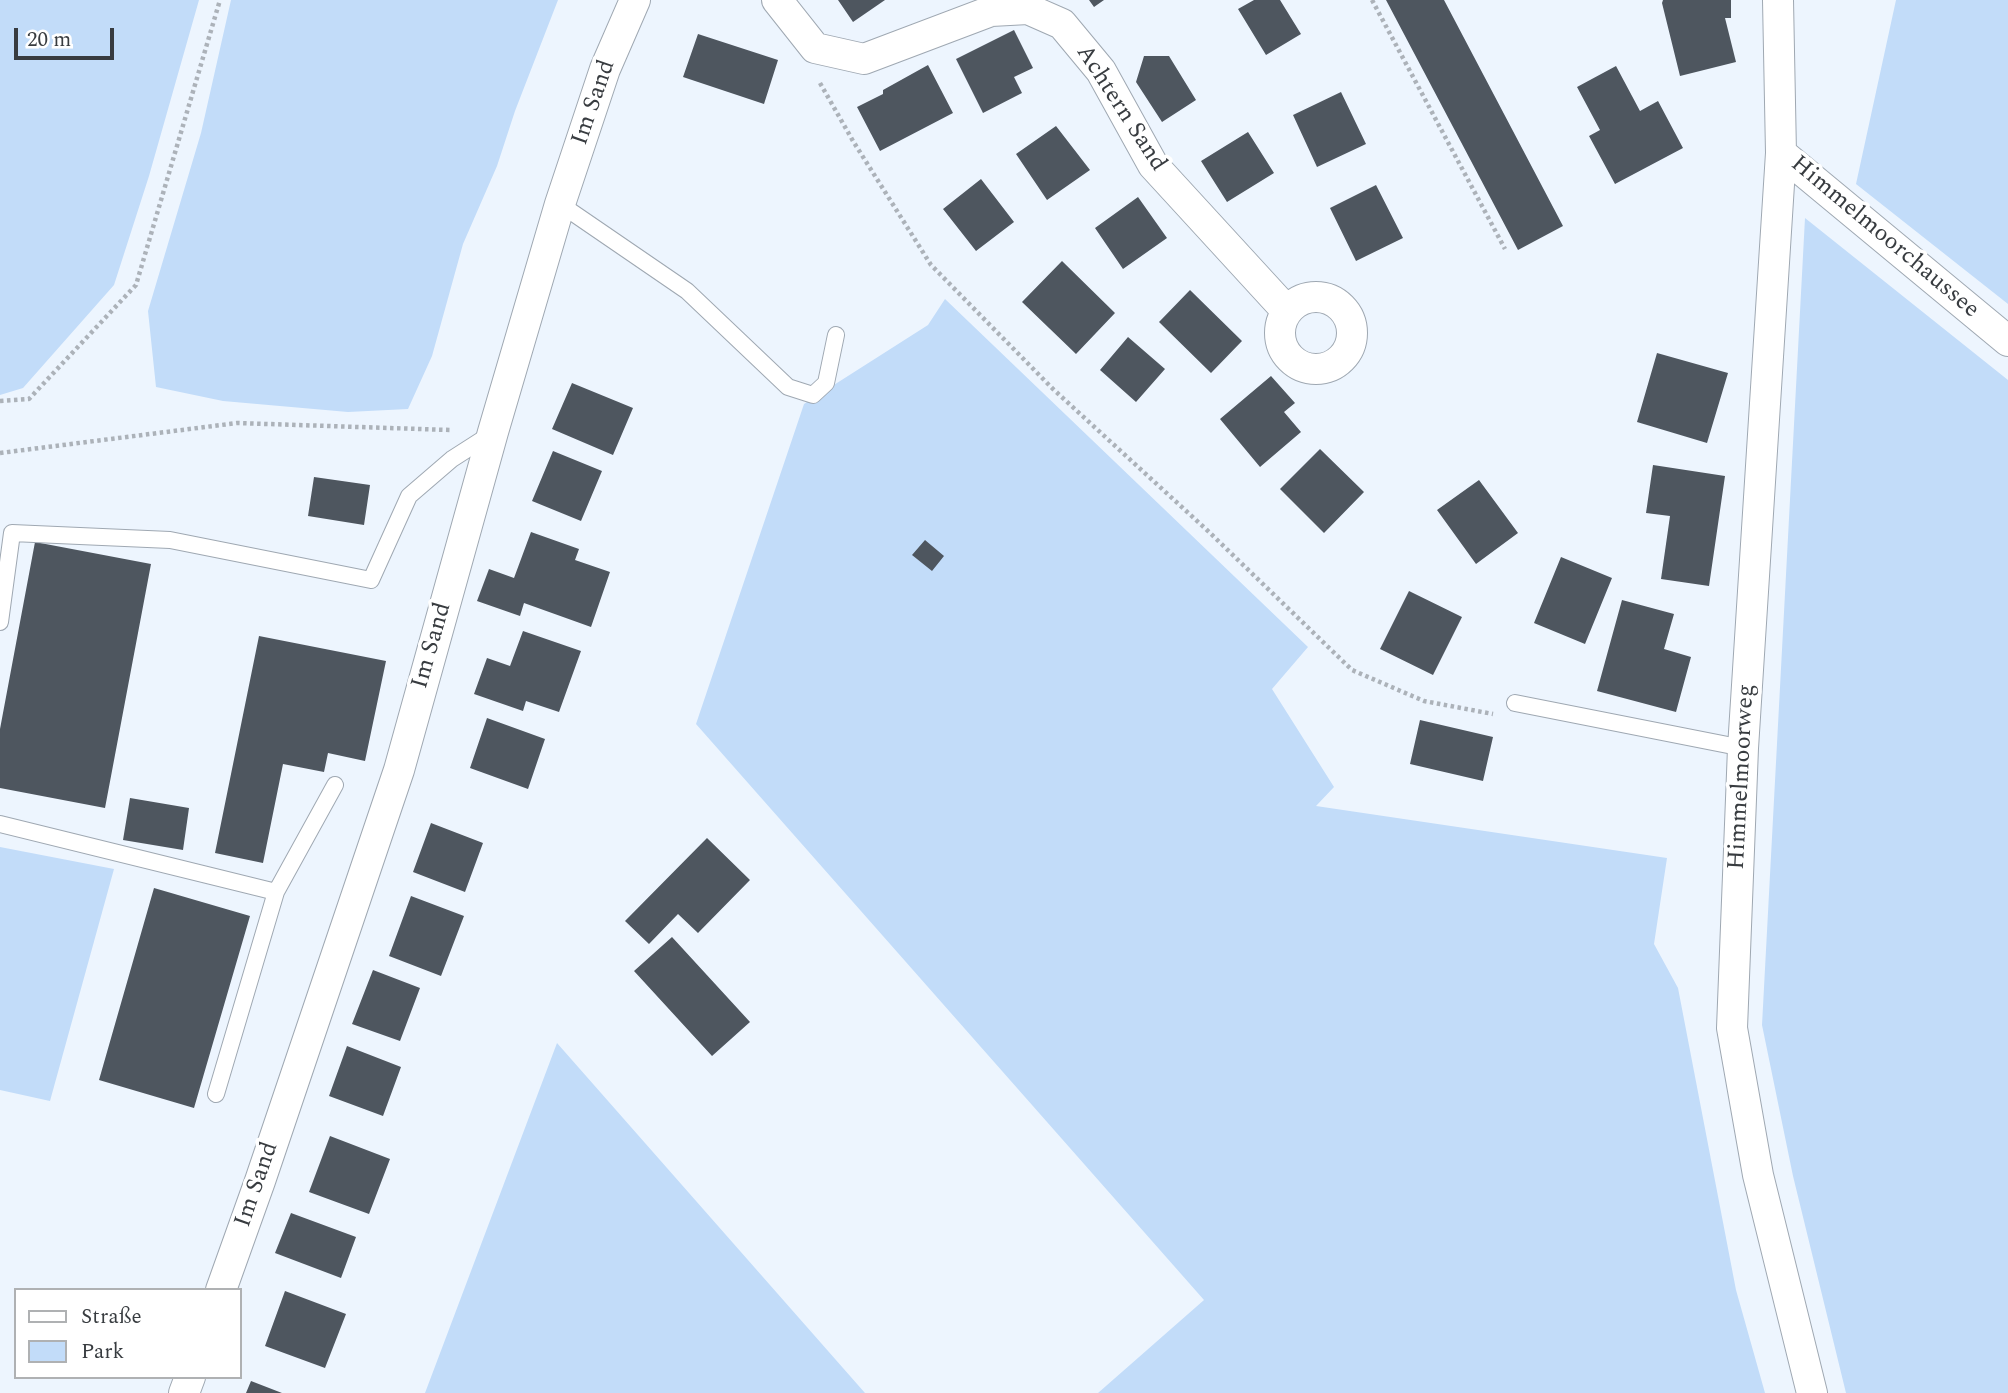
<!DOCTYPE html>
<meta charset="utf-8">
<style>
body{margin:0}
#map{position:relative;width:2008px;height:1393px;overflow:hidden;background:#edf5fe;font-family:Spectral,serif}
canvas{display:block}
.legend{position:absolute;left:14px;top:1288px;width:228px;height:91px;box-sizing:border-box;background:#fff;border:2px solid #afb1b3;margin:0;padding:9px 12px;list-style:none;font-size:21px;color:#383c40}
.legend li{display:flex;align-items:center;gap:14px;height:35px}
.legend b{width:35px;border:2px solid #afb1b3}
.scale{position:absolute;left:14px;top:28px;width:100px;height:32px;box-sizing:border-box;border:4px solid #383c40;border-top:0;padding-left:9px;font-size:21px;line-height:24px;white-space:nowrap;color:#383c40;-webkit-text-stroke:5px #fff;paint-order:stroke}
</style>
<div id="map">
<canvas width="2008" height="1393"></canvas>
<ul class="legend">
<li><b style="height:9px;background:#fff"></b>Straße</li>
<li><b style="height:19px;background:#c2dcf9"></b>Park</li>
</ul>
<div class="scale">20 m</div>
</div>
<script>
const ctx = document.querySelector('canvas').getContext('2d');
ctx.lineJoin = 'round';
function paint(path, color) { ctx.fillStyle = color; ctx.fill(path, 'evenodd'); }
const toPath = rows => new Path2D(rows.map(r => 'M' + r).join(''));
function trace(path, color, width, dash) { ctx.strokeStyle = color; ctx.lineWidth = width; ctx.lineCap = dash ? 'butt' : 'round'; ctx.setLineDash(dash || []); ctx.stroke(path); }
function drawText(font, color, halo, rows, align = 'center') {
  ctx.font = font + ' Spectral,serif'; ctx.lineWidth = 7; ctx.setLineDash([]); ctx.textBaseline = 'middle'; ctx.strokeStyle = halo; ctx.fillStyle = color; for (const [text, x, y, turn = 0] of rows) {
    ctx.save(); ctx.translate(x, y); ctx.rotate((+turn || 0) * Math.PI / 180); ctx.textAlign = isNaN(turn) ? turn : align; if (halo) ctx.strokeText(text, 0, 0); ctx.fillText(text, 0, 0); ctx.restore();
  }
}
paint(toPath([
 [0,0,199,0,149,176,114,285,23,388,0,395],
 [231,0,558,0,515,111,497,166,463,244,432,356,408,409,348,412,223,401,156,387,148,311,201,133],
 [1896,0,2008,0,2008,304,1856,184],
 [1805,218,2008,380,2008,1393,1846,1393,1793,1176,1762,1025],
 [945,299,1308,647,1272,689,1334,787,1316,806,1667,858,1654,944,1678,988,1736,1290,1765,1393,1098,1393,1204,1300,696,724,804,404,928,325],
 [0,847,114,869,50,1101,0,1090],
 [557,1043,865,1393,425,1393]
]), '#c2dcf9');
paint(toPath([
 [838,0,885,0,853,22],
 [1089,0,1104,0,1094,7],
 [1254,0,1280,0,1301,34,1266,55,1238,9],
 [1386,0,1444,0,1563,226,1518,250],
 [1663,0,1731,0,1731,18,1725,18,1736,62,1680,76,1662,3],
 [1014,30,1033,68,1014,77,1022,93,983,113,956,59],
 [698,34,778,60,764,104,683,77],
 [1144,56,1169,56,1196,100,1162,122,1136,82],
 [928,65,953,113,880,151,857,107,883,94,883,90],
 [1616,66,1640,111,1658,101,1683,148,1615,184,1589,136,1600,130,1577,87],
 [1341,92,1366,144,1317,167,1293,115],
 [1056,126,1090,170,1047,200,1016,154],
 [1248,132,1274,173,1227,202,1201,161],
 [981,179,1014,222,976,251,943,209],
 [1376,185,1403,238,1356,261,1330,208],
 [1138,197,1167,238,1123,269,1095,228],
 [1062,261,1115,313,1076,354,1022,302],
 [1190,290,1242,341,1211,373,1159,322],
 [1128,337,1165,369,1136,402,1100,370],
 [1657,353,1728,373,1707,443,1637,422],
 [1271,376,1295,403,1284,412,1301,432,1260,467,1220,419],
 [572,383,633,408,613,455,552,429],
 [1320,449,1364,492,1324,533,1280,489],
 [553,451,602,471,581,521,532,501],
 [1653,465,1725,476,1709,586,1661,579,1670,516,1646,513],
 [314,477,370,485,364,525,308,516],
 [1479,480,1518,533,1476,564,1437,510],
 [531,532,579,549,575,560,610,572,591,627,524,603,520,616,477,601,489,569,514,578],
 [925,540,944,556,932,571,912,555],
 [35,542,151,564,105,808,0,788,0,729],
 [1561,557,1612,578,1585,644,1534,623],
 [1409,591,1462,617,1433,675,1380,649],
 [1622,600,1674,614,1664,649,1691,657,1676,712,1597,691],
 [523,631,581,651,559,712,526,701,523,711,474,694,487,658,510,666],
 [259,636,386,661,365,761,328,753,324,772,283,764,263,863,215,853],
 [487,718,545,739,528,789,470,768],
 [1420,720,1493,737,1483,781,1410,764],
 [130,798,189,808,183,850,123,840],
 [431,823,483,843,465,892,413,872],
 [707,838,750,880,698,933,678,914,649,944,625,921],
 [154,888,250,916,194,1108,99,1080],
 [411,896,464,916,441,976,389,956],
 [672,937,750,1022,712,1056,634,971],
 [373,970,420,988,400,1041,352,1024],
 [347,1046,401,1067,383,1116,329,1096],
 [330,1136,390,1159,369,1214,309,1192],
 [291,1213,356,1237,341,1278,275,1253],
 [285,1291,346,1314,325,1368,265,1346],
 [251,1381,282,1393,246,1393]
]), '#4e565f');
const service = toPath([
 [560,204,687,291,788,387,813,395,826,383,836,335],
 [0,622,12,533,170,540,371,580,409,496,452,459,491,434],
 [1515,703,1743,748],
 [0,824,276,892,216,1094],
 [276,892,335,785]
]);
const minor = toPath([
 [777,0,815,48,864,59,991,11,1000,0],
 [1778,0,1781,153,2008,341],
 [991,11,1028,9,1062,24,1101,71,1153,165,1286,310],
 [1781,153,1743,748,1732,1028,1758,1175,1812,1393],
 '1280 333a36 36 0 1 1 72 0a36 36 0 1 1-72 0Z',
 [221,1290,260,1181,399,770,493,432,560,204,605,69,635,0],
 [184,1393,190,1377]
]);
trace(service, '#9fa8b2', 18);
trace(minor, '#9fa8b2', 32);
trace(toPath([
 [1372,0,1505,249],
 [820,83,853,141,931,265,1053,389,1208,531,1352,670,1424,701,1493,714],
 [0,401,29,399,136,285,220,0],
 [0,453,237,423,450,430]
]), '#acb2b9', 4.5, [3.5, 3.5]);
trace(service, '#fff', 16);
trace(minor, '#fff', 30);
drawText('24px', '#383c40', '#fff', [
 ["Im Sand",595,103,-71],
 ["Achtern Sand",1120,109,57],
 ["Himmelmoorchaussee",1884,238,40],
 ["Im Sand",433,646,-74],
 ["Himmelmoorweg",1743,777,-87],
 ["Im Sand",258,1185,-71]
]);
</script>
